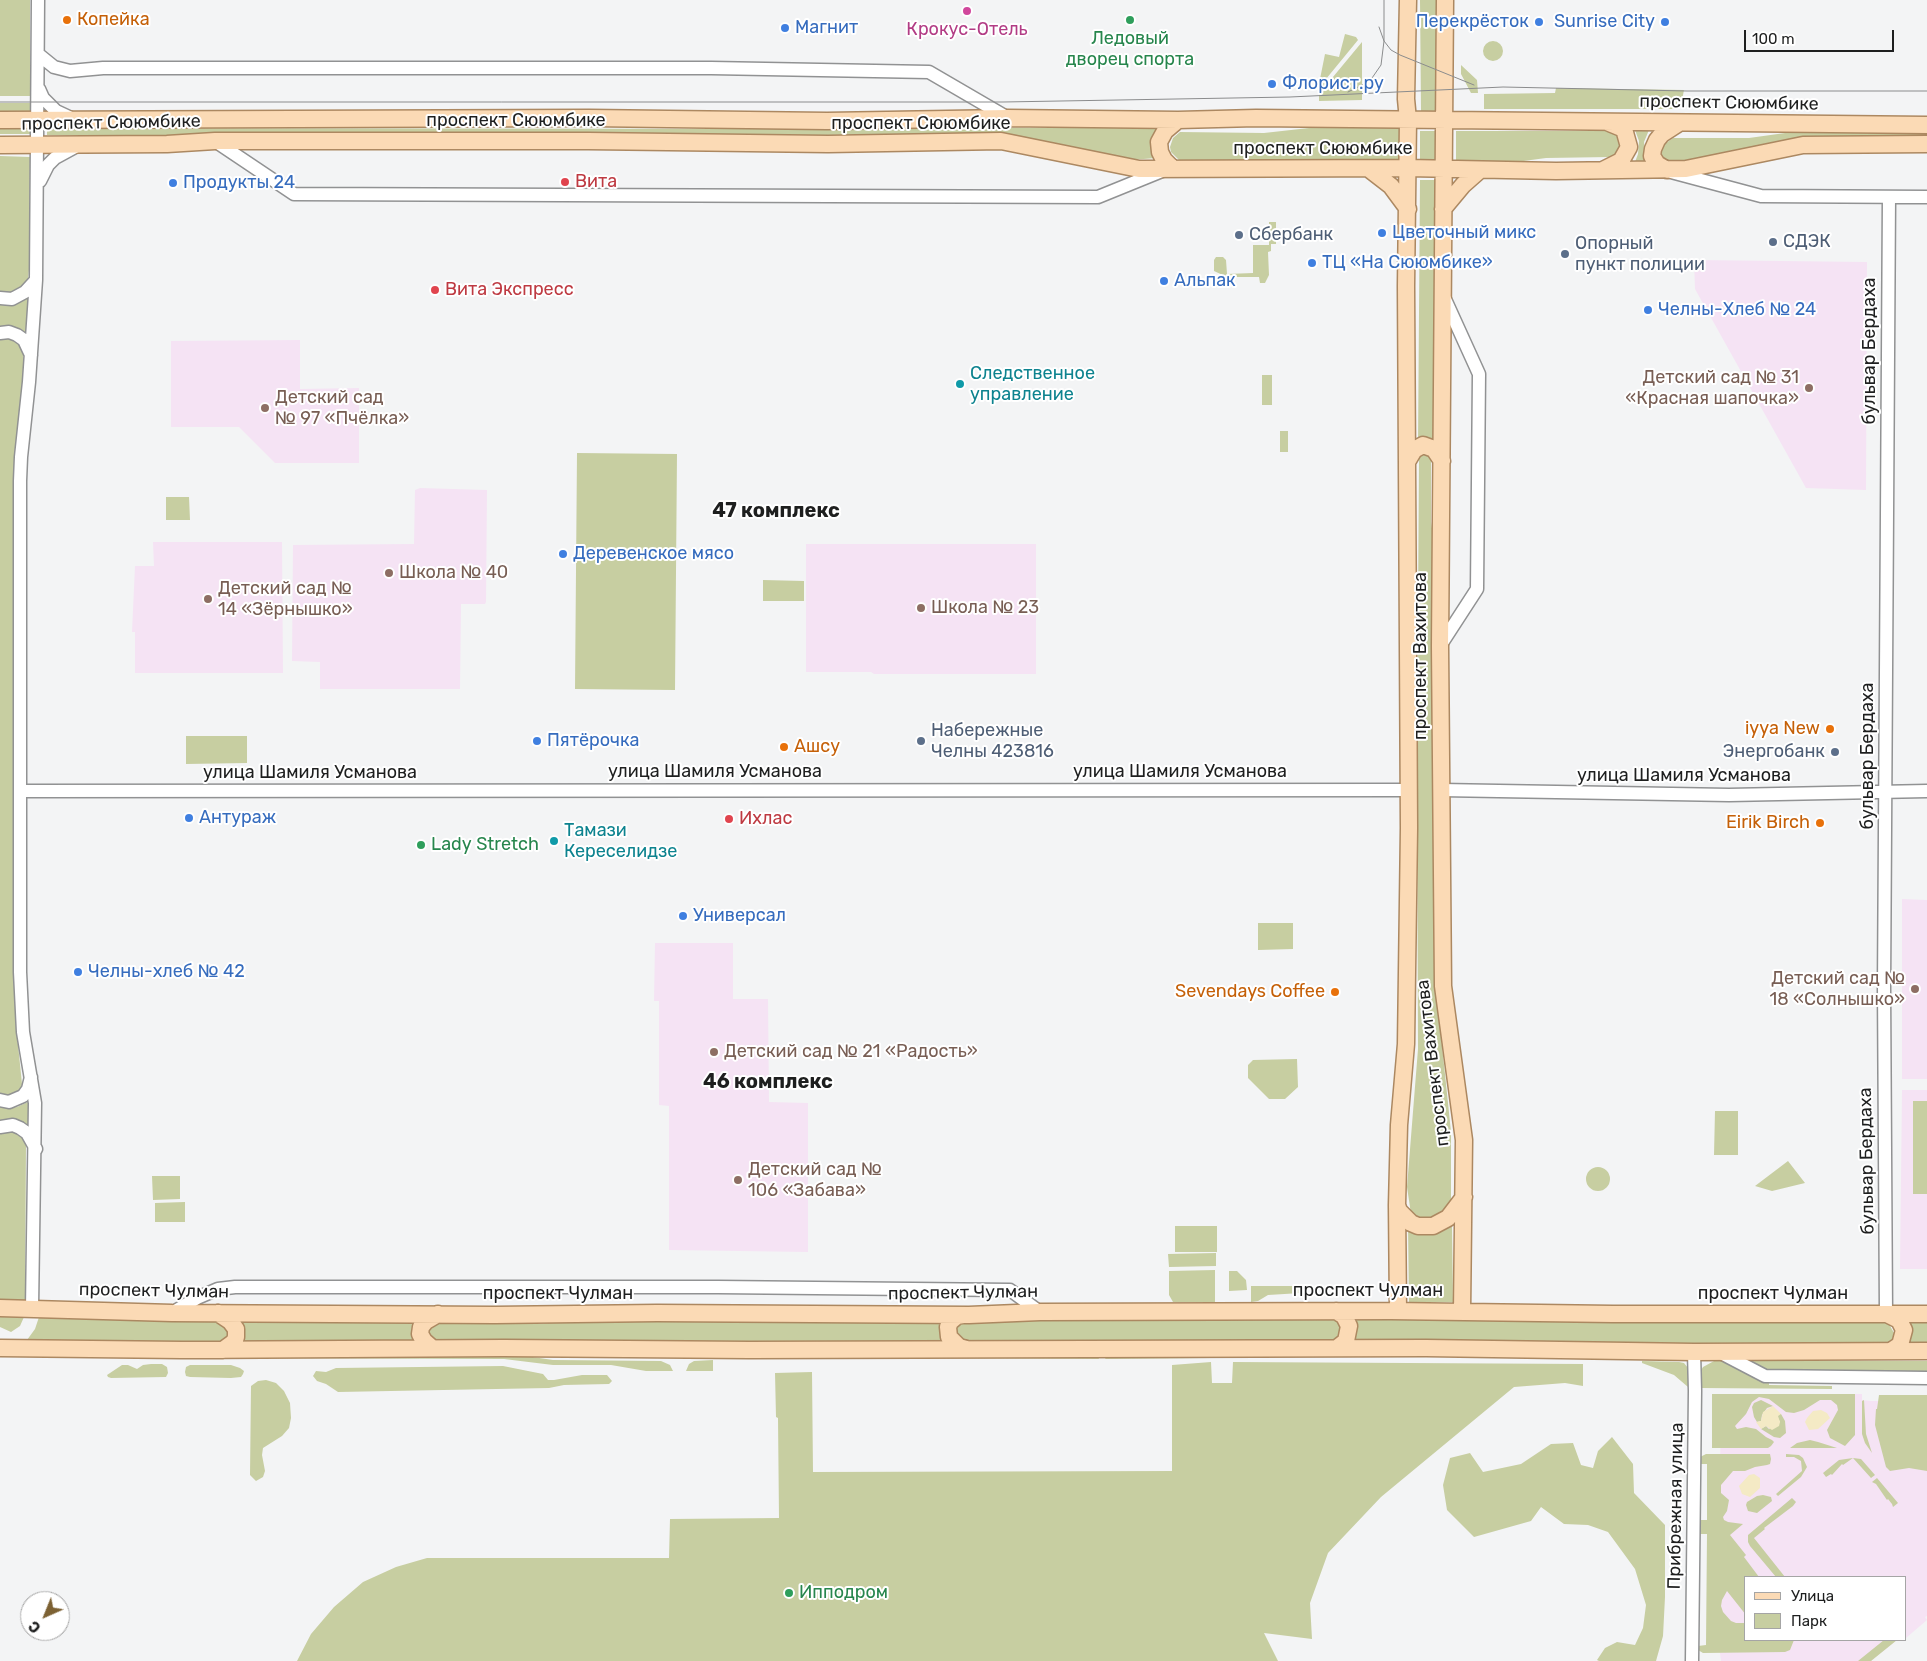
<!DOCTYPE html>
<meta charset="utf-8">
<style>
body{margin:0}
#map{position:relative;width:1927px;height:1661px;overflow:hidden;background:#f3f4f5;font-family:Rubik,sans-serif}
canvas{display:block}
.legend{position:absolute;left:1744px;top:1576px;width:162px;height:65px;box-sizing:border-box;background:#fff;border:1px solid #a5a5a5;margin:0;padding:6px 9px;list-style:none;font-size:15px;color:#1e1f1f}
.legend li{display:flex;align-items:center;gap:10px;height:25px}
.legend b{width:25px;border:1px solid #a5a5a5}
.north{position:absolute;left:20px;top:1591px;width:50px;height:50px;box-sizing:border-box;background:#fff;border:1px solid #a5a5a5;border-radius:50%;rotate:224deg;font-size:14px;font-weight:700;line-height:20px;text-align:center;color:#1e1f1f}
.north::after{content:'';display:block;margin:auto;width:18px;height:22px;background:#7c6133;clip-path:polygon(50% 0,100% 100%,50% 72%,0 100%)}
.scale{position:absolute;left:1744px;top:30px;width:150px;height:22px;box-sizing:border-box;border:2px solid #1e1f1f;border-top:0;padding-left:6px;font-size:15px;line-height:18px;white-space:nowrap;color:#1e1f1f;-webkit-text-stroke:4px #fff;paint-order:stroke}
</style>
<div id="map">
<canvas width="1927" height="1661"></canvas>
<ul class="legend">
<li><b style="height:6px;background:#fbdab5"></b>Улица</li>
<li><b style="height:14px;background:#c7cea1"></b>Парк</li>
</ul>
<div class="north">С</div>
<div class="scale">100 m</div>
</div>
<script>
const ctx = document.querySelector('canvas').getContext('2d');
ctx.lineJoin = 'round';
function paint(path, color) { ctx.fillStyle = color; ctx.fill(path, 'evenodd'); }
const toPath = rows => new Path2D(rows.map(r => 'M' + r).join(''));
function trace(path, color, width, dash) { ctx.strokeStyle = color; ctx.lineWidth = width; ctx.lineCap = dash ? 'butt' : 'round'; ctx.setLineDash(dash || []); ctx.stroke(path); }
function drawText(font, color, halo, rows, align = 'center') {
  ctx.font = font + ' Rubik,sans-serif'; ctx.lineWidth = 4; ctx.setLineDash([]); ctx.textBaseline = 'middle'; ctx.strokeStyle = halo; ctx.fillStyle = color; for (const [text, x, y, turn = 0] of rows) {
    ctx.save(); ctx.translate(x, y); ctx.rotate((+turn || 0) * Math.PI / 180); ctx.textAlign = isNaN(turn) ? turn : align; if (halo) ctx.strokeText(text, 0, 0); ctx.fillText(text, 0, 0); ctx.restore();
  }
}
paint(toPath([
 [1694,260,1867,262,1866,490,1806,488,1695,289],
 [300,340,300,389,359,388,359,463,275,463,239,427,171,427,171,341],
 [420,488,487,490,486,602,485,604,461,604,460,689,320,689,320,662,292,661,293,545,414,544,415,490],
 [153,542,282,542,283,673,135,673,135,632,132,632,135,566,154,566],
 [806,544,1036,544,1036,674,874,674,871,672,806,672],
 [1902,899,1927,900,1927,1079,1902,1079],
 [655,943,733,943,733,999,768,999,769,1102,808,1103,808,1252,669,1250,669,1106,659,1105,659,1001,654,1001],
 [1902,1090,1927,1090,1927,1269,1900,1269],
 [1721,1394,1862,1394,1862,1400,1871,1401,1879,1401,1879,1395,1927,1395,1927,1616,1925,1617,1927,1620,1906,1638,1906,1577,1746,1577,1746,1640,1897,1640,1871,1661,1721,1661,1718,1638]
]), '#f5e3f4');
paint(toPath([
 [0,0,30,0,30,96,0,96],
 [1420,0,1438,0,1439,111,1421,111],
 [1345,34,1356,37,1358,40,1326,79,1320,79,1325,54,1339,57],
 '1483 51a10 10 0 1 1 20 0a10 10 0 1 1-20 0Z',
 [1362,42,1362,100,1319,101,1319,83,1328,83],
 [1461,65,1477,80,1478,93,1471,93,1461,74],
 [1556,88,1684,90,1682,100,1672,109,1484,109,1484,94,1555,93],
 [0,103,30,103,30,111,0,111],
 [1154,127,1157,129,1157,134,1156,158,1131,160,995,134,820,135,47,135,47,128,801,129],
 [0,128,30,128,30,134,0,134],
 [1309,128,1401,128,1401,161,1179,160,1171,152,1170,147,1173,138,1180,132,1264,133],
 [1635,130,1649,130,1644,142,1646,161,1635,162,1638,154,1639,141],
 [1420,131,1438,131,1438,163,1420,163],
 [1456,131,1617,131,1623,145,1614,156,1610,157,1546,158,1501,164,1456,163],
 [1785,133,1927,133,1927,139,1672,164,1663,158,1661,152,1662,146,1673,138,1749,138],
 [0,156,30,157,29,270,28,280,23,287,11,293,0,293],
 [1420,180,1438,180,1437,444,1418,444],
 [1269,222,1276,222,1276,244,1271,244,1271,251,1268,252,1269,275,1265,283,1260,283,1259,277,1227,277,1214,271,1214,260,1216,257,1223,257,1226,260,1227,274,1253,273,1253,245,1269,245],
 [29,297,26,334,12,327,0,327,0,303,20,301],
 [11,337,21,345,24,359,15,467,16,1025,22,1084,21,1089,13,1097,0,1094,0,339],
 [1262,375,1272,375,1272,405,1262,405],
 [1280,431,1288,431,1288,452,1280,452],
 [577,453,677,454,675,690,575,689],
 [1422,454,1428,455,1431,459,1431,522,1437,560,1436,988,1451,1132,1451,1202,1449,1208,1432,1220,1418,1218,1411,1214,1407,1187,1418,1049,1417,761,1419,458],
 [166,497,189,497,190,520,166,520],
 [763,580,804,581,804,601,763,601],
 [186,736,247,736,247,763,186,764],
 [1258,923,1293,923,1293,949,1258,950],
 [1297,1059,1298,1087,1285,1099,1269,1099,1248,1078,1248,1065,1253,1060],
 [30,1101,30,1129,10,1119,0,1121,0,1107,10,1108,17,1107],
 [1913,1101,1927,1101,1927,1194,1913,1194],
 [1715,1111,1738,1111,1738,1155,1714,1155],
 [7,1130,17,1132,24,1139,26,1144,25,1300,0,1300,0,1133],
 [1788,1161,1805,1183,1772,1191,1755,1186],
 '1586 1179a12 12 0 1 1 24 0a12 12 0 1 1-24 0Z',
 [152,1176,180,1176,180,1199,153,1200],
 [185,1202,185,1222,155,1222,155,1203],
 [1408,1225,1420,1233,1441,1232,1452,1226,1453,1302,1409,1302],
 [1175,1226,1217,1226,1217,1252,1175,1252],
 [1216,1253,1216,1266,1169,1267,1168,1254],
 [1215,1270,1215,1302,1173,1302,1169,1295,1169,1271],
 [1229,1271,1237,1271,1246,1280,1247,1290,1229,1291],
 [1251,1286,1309,1286,1301,1293,1268,1295,1258,1301,1251,1302],
 [0,1317,24,1317,20,1326,11,1332,0,1327],
 [39,1317,219,1320,230,1330,229,1335,222,1343,27,1340,35,1329],
 [422,1317,418,1344,239,1345,235,1319],
 [581,1319,947,1320,947,1344,437,1343,428,1337,428,1329,436,1324,541,1324],
 [1338,1320,1342,1327,1342,1334,1337,1339,959,1342,954,1325,964,1321],
 [1353,1320,1883,1320,1889,1324,1894,1333,1891,1343,1888,1345,1586,1344,1352,1339],
 [1904,1320,1927,1320,1927,1345,1905,1345],
 [505,1353,553,1360,661,1361,670,1365,673,1371,646,1371,611,1365,553,1365,504,1359,189,1358,191,1356],
 [1213,1354,1213,1358,1105,1359,1107,1356],
 [926,1356,1098,1356,1099,1359,924,1358],
 [713,1360,713,1371,686,1371,689,1364,694,1361],
 [1642,1361,1679,1362,1684,1363,1688,1368,1690,1387,1688,1387,1674,1375,1642,1363],
 [1714,1361,1727,1361,1769,1380,1769,1385,1832,1386,1832,1389,1700,1388,1700,1372,1703,1367],
 [1745,1361,1927,1361,1927,1373,1767,1374],
 [1211,1362,1212,1383,1232,1383,1233,1362,1583,1364,1583,1386,1565,1383,1514,1387,1381,1497,1328,1553,1310,1603,1312,1639,1264,1633,1278,1661,297,1661,311,1634,334,1607,363,1582,396,1567,427,1558,669,1558,670,1519,779,1518,778,1418,776,1417,775,1373,812,1372,813,1472,1172,1471,1172,1365],
 [151,1364,162,1364,167,1367,168,1373,166,1377,111,1378,108,1377,107,1375,122,1365,128,1365,137,1369,143,1365],
 [190,1365,231,1365,240,1368,244,1371,243,1374,241,1377,231,1378,190,1377,186,1376,185,1372,186,1367],
 [503,1366,543,1374,548,1380,554,1380,582,1375,607,1375,612,1381,609,1384,564,1385,549,1388,338,1392,326,1384,317,1381,313,1376,316,1371,326,1372,336,1368],
 [266,1380,276,1383,284,1391,290,1403,291,1418,289,1428,282,1436,263,1448,262,1455,265,1471,263,1477,256,1481,250,1475,251,1386,258,1381],
 [1712,1394,1855,1394,1855,1435,1845,1446,1830,1438,1827,1430,1838,1410,1837,1405,1831,1400,1820,1400,1804,1410,1794,1413,1786,1412,1769,1399,1759,1397,1752,1402,1746,1414,1735,1426,1737,1429,1746,1427,1756,1429,1766,1437,1772,1440,1774,1442,1771,1446,1768,1448,1712,1448],
 [1879,1395,1927,1395,1927,1471,1909,1468,1890,1471,1886,1467,1875,1425,1876,1409,1877,1409],
 [1761,1400,1773,1406,1767,1408,1762,1415,1761,1421,1757,1422,1754,1417,1752,1407,1754,1403],
 [1864,1400,1866,1434,1872,1453,1865,1443,1862,1434,1862,1401],
 [1780,1414,1781,1414,1785,1421,1786,1433,1780,1438,1774,1437,1761,1429,1766,1426,1769,1429,1780,1422,1777,1416],
 [1612,1437,1633,1464,1634,1493,1665,1525,1665,1597,1663,1636,1656,1661,1599,1661,1597,1660,1605,1648,1617,1642,1635,1645,1643,1628,1646,1605,1635,1569,1608,1532,1588,1525,1564,1524,1541,1507,1531,1521,1474,1537,1447,1510,1443,1485,1450,1458,1470,1453,1483,1472,1521,1464,1551,1444,1573,1443,1581,1465,1593,1468,1598,1451],
 [1810,1440,1818,1442,1837,1448,1790,1448,1797,1443],
 [1706,1454,1770,1454,1771,1459,1770,1464,1767,1465,1755,1467,1745,1471,1733,1471,1721,1485,1721,1493,1729,1500,1727,1511,1723,1517,1724,1520,1728,1522,1743,1524,1730,1535,1746,1555,1744,1557,1759,1577,1746,1577,1746,1615,1727,1591,1722,1600,1721,1606,1723,1612,1731,1621,1736,1623,1746,1623,1746,1640,1794,1640,1790,1650,1785,1652,1703,1653,1698,1650,1698,1646,1706,1645,1707,1534,1699,1534,1699,1520,1707,1520,1707,1464,1699,1464,1700,1457],
 [1786,1454,1799,1455,1803,1458,1807,1467,1801,1477,1778,1496,1776,1494,1802,1471,1801,1461,1794,1457,1786,1457],
 [1853,1458,1843,1465,1842,1464,1832,1475,1831,1474,1826,1477,1823,1473,1839,1460,1853,1458,1861,1459,1875,1475,1871,1478],
 [1877,1478,1898,1503,1893,1507,1892,1504,1888,1499,1887,1500,1876,1484,1872,1482],
 [1763,1495,1771,1497,1772,1501,1757,1513,1748,1511,1746,1505,1747,1502,1757,1496],
 [1792,1498,1796,1502,1793,1506,1764,1528,1765,1529,1754,1538,1785,1577,1776,1577,1750,1546,1748,1542,1748,1535],
 [1884,1640,1897,1640,1871,1661,1858,1661]
]), '#c7cea1');
paint(toPath([
 [1773,1406,1781,1414,1778,1416,1780,1422,1779,1426,1772,1430,1766,1426,1761,1429,1756,1422,1761,1421,1763,1412],
 [1821,1410,1827,1413,1830,1418,1818,1429,1809,1430,1805,1422,1807,1418,1813,1411],
 [1754,1474,1760,1478,1760,1488,1750,1497,1742,1494,1739,1486,1749,1475]
]), '#f4eac5');
const minor = toPath([
 [38,54,54,67,70,71,103,68,711,68,929,72,1008,118],
 [39,89,43,98,56,111,71,118],
 [215,141,294,194,1098,197,1162,171],
 [1671,172,1761,196,1927,197],
 [40,181,48,165,55,158,77,146],
 [0,298,12,299,25,292,36,280],
 [0,333,9,332,17,335,24,340,31,355],
 [1440,646,1477,589,1479,374,1444,297],
 [1441,790,1729,795,1927,791],
 [21,791,1409,790],
 [0,1100,9,1102,23,1096,28,1089,31,1077],
 [0,1127,13,1125,20,1128,27,1133,36,1149],
 [32,1308,35,1103,23,1032,20,972,20,481,21,457,29,382,36,280,38,0],
 [172,1313,197,1298,218,1289,235,1287,718,1287,1010,1290,1040,1312],
 [1886,1314,1884,987,1889,197],
 [1719,1352,1765,1376,1927,1378],
 [1692,1661,1695,1391,1694,1352]
]);
const major = toPath([
 [1445,0,1440,646,1443,986,1464,1140,1462,1311],
 [0,120,589,118,827,121,1008,118,1178,120,1256,118,1927,125],
 [0,145,167,144,215,141,588,141,828,144,1001,141,1139,169,1408,168,1556,171,1686,169,1803,145,1927,144],
 [1173,169,1164,160,1160,152,1159,142,1165,131,1178,120],
 [1369,169,1391,186,1408,209],
 [1603,170,1621,161,1629,147,1624,129,1607,122],
 [1667,170,1657,164,1652,156,1653,149,1657,140,1662,134,1679,123],
 [1443,209,1463,185,1480,170],
 [1407,462,1414,450,1423,445,1434,449,1442,461],
 [1397,1205,1399,1211,1411,1223,1418,1226,1433,1226,1448,1218,1464,1197],
 [0,1308,172,1313,495,1315,657,1313,969,1315,1040,1312,1391,1311,1613,1314,1927,1314],
 [1336,1311,1344,1316,1349,1326,1346,1341,1337,1348],
 [1398,1311,1397,1205,1399,1125,1406,1044,1409,828,1406,286,1408,120,1406,99,1408,0],
 [218,1313,230,1321,236,1329,236,1337,234,1342,223,1350],
 [963,1315,957,1316,950,1322,948,1327,949,1337,959,1347,966,1349],
 [1889,1315,1899,1320,1904,1330,1900,1345,1891,1351],
 [0,1348,182,1350,504,1348,749,1350,1426,1348,1694,1352,1927,1351],
 [432,1348,424,1341,420,1334,421,1327,426,1321,438,1314]
]);
trace(minor, '#919293', 15);
trace(major, '#ac8861', 19);
trace(minor, '#fff', 12);
trace(major, '#fbdab5', 16);
trace(toPath([
 [1379,27,1384,41,1391,50,1400,55,1474,85],
 [1348,92,1364,84,1372,78,1381,65,1384,41,1384,0],
 [0,102,1003,102,1290,97,1503,87,1687,91,1927,91]
]), '#8b8c8d', 1);
for (const [x, y, r, color] of [
 [967,11,5,"#d1479c"],
 [67,20,5,"#e8710a"],
 [1130,20,5,"#2e9e5b"],
 [1539,22,5,"#3f7fe0"],
 [1665,22,5,"#3f7fe0"],
 [785,28,5,"#3f7fe0"],
 [1272,84,5,"#3f7fe0"],
 [565,182,5,"#e0444e"],
 [173,183,5,"#3f7fe0"],
 [1382,233,5,"#3f7fe0"],
 [1239,235,5,"#5c6f8a"],
 [1773,242,5,"#5c6f8a"],
 [1565,254,5,"#5c6f8a"],
 [1312,263,5,"#3f7fe0"],
 [1164,281,5,"#3f7fe0"],
 [435,290,5,"#e0444e"],
 [1648,310,5,"#3f7fe0"],
 [960,384,5,"#0f9aa8"],
 [1809,388,5,"#8d6e63"],
 [265,408,5,"#8d6e63"],
 [563,554,5,"#3f7fe0"],
 [389,573,5,"#8d6e63"],
 [208,599,5,"#8d6e63"],
 [921,608,5,"#8d6e63"],
 [1830,729,5,"#e8710a"],
 [537,741,5,"#3f7fe0"],
 [921,741,5,"#5c6f8a"],
 [784,747,5,"#e8710a"],
 [1835,752,5,"#5c6f8a"],
 [189,818,5,"#3f7fe0"],
 [729,819,5,"#e0444e"],
 [1820,823,5,"#e8710a"],
 [554,841,5,"#0f9aa8"],
 [421,845,5,"#2e9e5b"],
 [683,916,5,"#3f7fe0"],
 [78,972,5,"#3f7fe0"],
 [1915,989,5,"#8d6e63"],
 [1335,992,5,"#e8710a"],
 [714,1052,5,"#8d6e63"],
 [738,1180,5,"#8d6e63"],
 [789,1593,5,"#2e9e5b"]
]) { const dot = new Path2D(); dot.arc(x, y, r, 0, 2 * Math.PI); ctx.fillStyle = color; ctx.fill(dot); trace(dot, '#fff', 2); }
drawText('18px', '#c56008', '#fff', [
 ["Копейка",77,20,"left"],
 ["iyya New",1820,729],
 ["Ашсу",794,747,"left"],
 ["Eirik Birch",1810,823],
 ["Sevendays Coffee",1325,992]
], 'right');
drawText('18px', '#366cbe', '#fff', [
 ["Перекрёсток",1529,22,"right"],
 ["Sunrise City",1655,22,"right"],
 ["Магнит",795,28],
 ["Флорист.ру",1282,84],
 ["Продукты 24",183,183],
 ["Цветочный микс",1392,233],
 ["ТЦ «На Сююмбике»",1322,263],
 ["Альпак",1174,281],
 ["Челны-Хлеб № 24",1658,310],
 ["Деревенское мясо",573,554],
 ["Пятёрочка",547,741],
 ["Антураж",199,818],
 ["Универсал",693,916],
 ["Челны-хлеб № 42",88,972]
], 'left');
drawText('18px', '#b23c85', '#fff', [
 ["Крокус-Отель",967,30]
]);
drawText('18px', '#27864d', '#fff', [
 ["Ледовый",1130,39,"center"],
 ["дворец спорта",1130,60,"center"],
 ["Lady Stretch",431,845],
 ["Ипподром",799,1593]
], 'left');
drawText('18px', '#1e1f1f', '#fff', [
 ["проспект Сююмбике",1729,103,1],
 ["проспект Сююмбике",516,121],
 ["проспект Сююмбике",111,123,-1],
 ["проспект Сююмбике",921,124],
 ["проспект Сююмбике",1323,149],
 ["бульвар Бердаха",1870,351,-90],
 ["проспект Вахитова",1421,656,-90],
 ["бульвар Бердаха",1868,756,-90],
 ["улица Шамиля Усманова",715,772],
 ["улица Шамиля Усманова",1180,772],
 ["улица Шамиля Усманова",310,773],
 ["улица Шамиля Усманова",1684,776],
 ["проспект Вахитова",1433,1063,-97],
 ["бульвар Бердаха",1867,1161,-91],
 ["проспект Чулман",154,1291,1],
 ["проспект Чулман",1368,1291],
 ["проспект Чулман",963,1293,-1],
 ["проспект Чулман",558,1294],
 ["проспект Чулман",1773,1294],
 ["Прибрежная улица",1676,1506,-89]
]);
drawText('18px', '#be3a42', '#fff', [
 ["Вита",575,182],
 ["Вита Экспресс",445,290],
 ["Ихлас",739,819]
], 'left');
drawText('18px', '#4e5e75', '#fff', [
 ["Сбербанк",1249,235],
 ["СДЭК",1783,242],
 ["Опорный",1575,244],
 ["пункт полиции",1575,265],
 ["Набережные",931,731],
 ["Челны 423816",931,752],
 ["Энергобанк",1825,752,"right"]
], 'left');
drawText('18px', '#0d838f', '#fff', [
 ["Следственное",970,374],
 ["управление",970,395],
 ["Тамази",564,831],
 ["Кереселидзе",564,852]
], 'left');
drawText('18px', '#785e54', '#fff', [
 ["Детский сад № 31",1799,378,"right"],
 ["«Красная шапочка»",1799,399,"right"],
 ["Детский сад",275,398],
 ["№ 97 «Пчёлка»",275,419],
 ["Школа № 40",399,573],
 ["Детский сад №",218,589],
 ["14 «Зёрнышко»",218,610],
 ["Школа № 23",931,608],
 ["Детский сад №",1905,979,"right"],
 ["18 «Солнышко»",1905,1000,"right"],
 ["Детский сад № 21 «Радость»",724,1052],
 ["Детский сад №",748,1170],
 ["106 «Забава»",748,1191]
], 'left');
drawText('bold 20px', '#1e1f1f', '#fff', [
 ["47 комплекс",776,511],
 ["46 комплекс",768,1082]
]);
</script>
